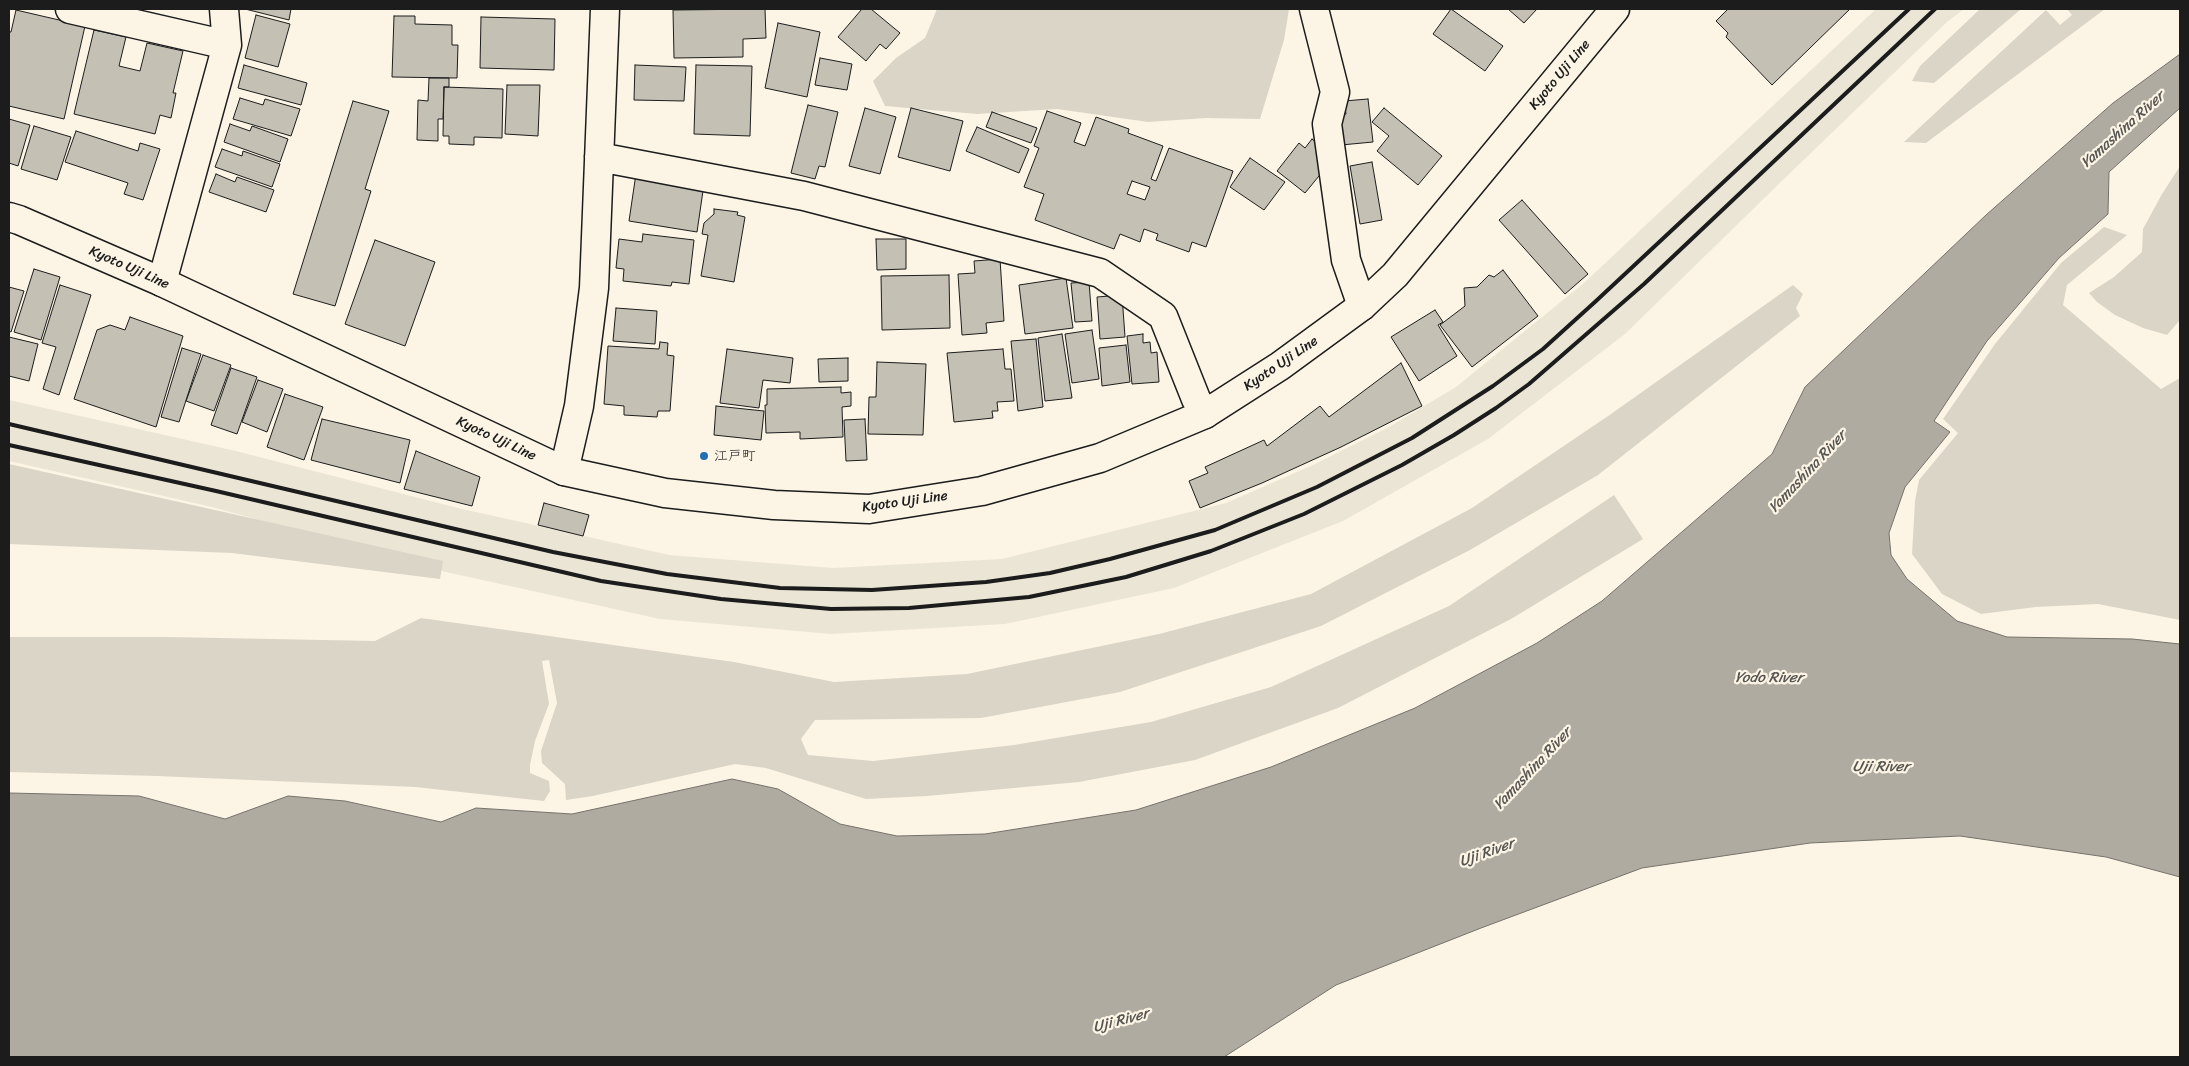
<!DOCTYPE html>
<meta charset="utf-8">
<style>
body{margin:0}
#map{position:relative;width:2189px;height:1066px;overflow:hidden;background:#fcf5e5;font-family:Sriracha,sans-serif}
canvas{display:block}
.frame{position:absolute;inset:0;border:10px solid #1c1c1c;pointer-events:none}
</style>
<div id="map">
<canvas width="2189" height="1066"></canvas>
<div class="frame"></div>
</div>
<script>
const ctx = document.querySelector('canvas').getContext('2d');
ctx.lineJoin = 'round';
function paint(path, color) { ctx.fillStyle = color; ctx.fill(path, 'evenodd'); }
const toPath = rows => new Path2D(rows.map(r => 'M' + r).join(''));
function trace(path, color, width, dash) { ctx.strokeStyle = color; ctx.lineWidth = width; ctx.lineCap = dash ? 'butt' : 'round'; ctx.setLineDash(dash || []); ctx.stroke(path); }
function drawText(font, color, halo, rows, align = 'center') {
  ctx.font = font + ' Sriracha,"Klee One",sans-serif'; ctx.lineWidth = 4.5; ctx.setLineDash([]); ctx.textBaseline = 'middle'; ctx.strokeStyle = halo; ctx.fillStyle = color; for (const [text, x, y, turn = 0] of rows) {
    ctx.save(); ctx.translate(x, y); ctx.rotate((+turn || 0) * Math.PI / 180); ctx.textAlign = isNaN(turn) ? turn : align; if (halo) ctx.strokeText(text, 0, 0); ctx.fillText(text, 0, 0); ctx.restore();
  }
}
paint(toPath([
 [1876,9,1964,9,1947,22,1787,176,1625,334,1488,439,1343,521,1174,588,1005,624,831,634,660,619,446,572,212,507,9,461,9,400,236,451,458,508,669,555,833,568,1002,559,1226,503,1313,465,1389,427,1456,387,1584,283]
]), '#ebe5d6');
paint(toPath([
 [937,9,1289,9,1284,40,1260,119,1206,118,1148,122,1057,109,977,114,885,106,873,81,896,58,925,38],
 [1980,9,2021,9,1934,83,1912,81,1920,66],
 [2067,9,2105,9,1926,143,1904,142,2046,10,2060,25,2072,15],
 [2180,166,2180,320,2167,335,2143,328,2115,315,2097,302,2089,293,2114,277,2142,252,2143,229,2162,194],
 [2104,227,2127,235,2067,285,2063,305,2161,389,2180,378,2180,620,2098,604,2036,607,1981,614,1942,594,1912,554,1915,501,1919,480,1958,433,1943,419,1995,344,2061,263],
 [1793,285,1803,294,1796,308,1800,316,1598,475,1470,550,1321,626,1120,692,981,718,815,720,801,739,808,755,873,761,1014,745,1151,722,1271,687,1449,606,1614,495,1643,539,1511,619,1338,708,1195,760,1079,782,927,796,866,799,766,768,735,764,593,796,566,800,565,784,542,763,541,751,557,703,549,660,542,661,549,704,535,741,530,765,530,773,549,781,550,791,544,801,415,787,157,776,9,772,9,637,168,637,375,641,421,618,734,662,834,682,967,674,1159,634,1311,594,1472,508,1611,414],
 [9,464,443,561,440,579,232,553,9,544]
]), '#dbd5c8');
const water = toPath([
 [2180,54,2180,108,2109,172,2108,214,2059,258,1987,341,1934,421,1950,432,1905,487,1889,533,1891,555,1907,579,1957,621,2007,637,2132,639,2180,644,2180,877,2106,857,1960,836,1810,843,1642,868,1481,928,1336,985,1224,1057,9,1057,9,793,139,796,225,819,288,796,345,801,441,822,476,808,572,814,732,779,778,789,840,824,897,836,985,834,1136,810,1271,767,1415,708,1537,643,1602,601,1772,454,1805,387,1986,215,2113,103,2180,54]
]);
paint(water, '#b0aba1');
trace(water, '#75726c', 1);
const building = toPath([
 [245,9,291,9,289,20,245,9],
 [765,9,766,38,743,39,743,57,674,58,673,10,765,9],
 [862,9,871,9,900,33,886,49,880,44,866,61,838,37,862,9],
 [1451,9,1503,46,1485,71,1433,34,1451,9],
 [1508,9,1537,9,1524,23,1508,9],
 [1728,9,1850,9,1772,85,1726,37,1728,33,1716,21,1728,9],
 [16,10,85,26,64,119,9,106,9,32,11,32,16,10],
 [256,15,290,24,278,67,245,58,256,15],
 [394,16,415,16,415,24,452,25,452,45,458,45,457,78,392,77,394,16],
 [481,17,555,19,554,70,480,68,481,17],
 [778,23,820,32,807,97,765,88,778,23],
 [94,30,126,37,119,66,140,71,147,43,183,51,173,93,176,93,171,118,160,115,155,134,74,114,94,30],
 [820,58,852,64,847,90,815,85,820,58],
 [244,65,307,83,301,105,238,88,244,65],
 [635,65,686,67,684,101,634,100,635,65],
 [696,65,752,66,750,136,694,134,696,65],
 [429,78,449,78,449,87,444,87,443,119,438,119,438,141,417,140,418,100,428,101,429,78],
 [507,85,540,85,538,136,505,134,507,85],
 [444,87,503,89,502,138,474,137,474,145,449,144,449,136,443,136,444,87],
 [240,98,263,105,265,99,300,109,291,136,233,119,240,98],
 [1368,99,1373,142,1341,145,1337,115,1346,114,1344,101,1368,99],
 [353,101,389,111,365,189,371,191,335,306,293,294,353,101],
 [808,105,838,112,825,167,819,166,815,179,791,173,808,105],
 [865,108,896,117,880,174,849,166,865,108],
 [911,108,963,121,950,171,898,157,911,108],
 [1384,108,1442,156,1418,185,1377,151,1389,136,1372,122,1384,108],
 [1047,111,1081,123,1074,142,1085,146,1096,117,1129,129,1128,133,1163,146,1151,179,1156,181,1169,148,1233,171,1206,247,1192,242,1189,252,1156,240,1158,234,1144,229,1140,242,1120,234,1114,249,1035,220,1044,194,1024,187,1039,148,1034,146,1047,111],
 [1132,181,1150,187,1145,200,1127,194,1132,181],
 [992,112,1037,128,1031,143,986,127,992,112],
 [9,119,30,125,18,166,9,163,9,119],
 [230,124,250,131,252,126,288,139,280,162,224,142,230,124],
 [34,126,71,137,57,180,21,169,34,126],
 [977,127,1029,149,1019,173,966,151,977,127],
 [76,131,138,151,140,143,160,149,143,200,124,194,128,183,65,162,76,131],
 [1312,139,1326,151,1328,165,1305,193,1277,171,1299,143,1305,148,1312,139],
 [222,149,242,156,243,151,280,164,272,187,215,167,222,149],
 [1250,158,1285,182,1264,210,1230,187,1250,158],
 [1372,162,1382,220,1360,224,1350,166,1372,162],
 [637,167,705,177,697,232,629,221,637,167],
 [216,174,235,182,237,177,274,190,266,212,209,192,216,174],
 [1522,200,1588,274,1565,294,1499,220,1522,200],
 [714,209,738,212,737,215,745,217,734,282,701,276,708,235,702,234,704,223,714,214,714,209],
 [643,234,694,240,689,284,672,282,671,286,623,281,624,269,616,268,619,239,642,242,643,234],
 [876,239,906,239,906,269,877,270,876,239],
 [375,240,435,262,405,346,345,324,375,240],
 [1000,259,1004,321,986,323,987,333,962,335,958,274,975,273,974,261,1000,259],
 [34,269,60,277,41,340,14,332,34,269],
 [1503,270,1538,316,1472,367,1440,325,1465,306,1464,288,1477,287,1489,275,1494,277,1503,270],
 [949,275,950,328,882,330,881,276,949,275],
 [1066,278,1073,328,1025,334,1019,285,1066,278],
 [1089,282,1092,321,1075,322,1071,283,1089,282],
 [60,285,91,295,59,395,43,389,56,347,42,343,60,285],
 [9,287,24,291,11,332,9,331,9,287],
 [1122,295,1125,337,1100,339,1097,297,1122,295],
 [616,308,657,311,655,344,613,341,616,308],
 [1435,310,1443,322,1438,325,1457,356,1419,381,1391,337,1435,310],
 [130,317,183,336,156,427,74,399,97,330,110,325,125,330,130,317],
 [1092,330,1099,379,1072,383,1065,334,1092,330],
 [1062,334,1072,398,1045,401,1038,338,1062,334],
 [1143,334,1143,343,1150,342,1151,353,1157,352,1159,382,1132,384,1127,336,1143,334],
 [9,337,38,344,29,381,9,376,9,337],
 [1036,339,1043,407,1018,411,1011,341,1036,339],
 [660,342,668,343,667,355,674,356,670,411,658,411,657,417,624,415,624,406,604,404,608,346,659,349,660,342],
 [1126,345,1130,382,1102,386,1099,348,1126,345],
 [182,348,201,354,179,422,161,417,182,348],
 [727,349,793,358,790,383,763,380,759,408,720,403,727,349],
 [1003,349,1005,369,1011,369,1014,401,997,402,998,411,992,411,993,418,954,422,947,353,1003,349],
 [203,355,231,365,214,411,186,401,203,355],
 [848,358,848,381,819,382,818,359,848,358],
 [877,362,926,364,923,435,868,434,869,397,876,397,877,362],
 [1401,363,1422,406,1341,447,1262,483,1200,508,1189,481,1208,473,1205,467,1264,440,1267,446,1320,406,1329,417,1401,363],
 [231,368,257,377,237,434,211,425,231,368],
 [258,380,283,389,267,432,242,422,258,380],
 [841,387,841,393,851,392,851,406,842,407,843,437,800,439,800,432,766,433,765,405,767,405,767,389,841,387],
 [285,394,323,407,304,460,267,447,285,394],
 [716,406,764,411,761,440,714,435,716,406],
 [322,419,410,440,400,483,311,460,322,419],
 [865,419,867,460,846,461,844,420,865,419],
 [416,451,480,477,472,506,404,489,416,451],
 [544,503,589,515,583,536,538,525,544,503]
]);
paint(building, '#c4c0b3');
trace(building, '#1c1c1c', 1);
const street = toPath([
 [70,9,227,45],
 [1314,9,1335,92,1327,124,1346,260,1362,306],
 [599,157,804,196,1100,273,1163,316,1196,399,1205,414],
 [162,282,227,45,224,9],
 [564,471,579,406,594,288,605,9]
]);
const primary = toPath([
 [9,217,19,220,162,282,564,471,665,493,774,505,869,509,982,491,1100,458,1205,414,1280,366,1362,306,1395,275,1615,9]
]);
trace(street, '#1c1c1c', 31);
trace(primary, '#1c1c1c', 31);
trace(street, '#fcf5e5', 28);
trace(primary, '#fcf5e5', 28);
trace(toPath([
 [9,424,553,552,667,574,780,588,872,590,986,582,1050,573,1110,559,1215,530,1317,487,1412,438,1493,386,1543,349,1596,301,1909,9],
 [9,445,216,491,601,581,721,599,831,609,909,608,1029,597,1126,577,1211,551,1304,514,1402,465,1454,435,1496,408,1529,384,1644,284,1935,9]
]), '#1c1c1c', 4);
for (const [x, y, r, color] of [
 [704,456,5,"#1f6fb2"]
]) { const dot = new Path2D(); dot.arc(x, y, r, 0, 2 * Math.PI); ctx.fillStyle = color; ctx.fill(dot); trace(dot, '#fcf5e5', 2); }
drawText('14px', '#1c1c1c', '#fcf5e5', [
 ["Kyoto Uji Line",1560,75,-50],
 ["Kyoto Uji Line",129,268,24],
 ["Kyoto Uji Line",1281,364,-34],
 ["Kyoto Uji Line",496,439,25],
 ["Kyoto Uji Line",905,502,-8]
]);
drawText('14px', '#1c1c1c', '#fcf5e5', [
 ["江戸町",714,456]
], 'left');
drawText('italic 15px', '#575551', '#fcf5e5', [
 ["Yamashina River",2123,130,-42],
 ["Yamashina River",1808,472,-47],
 ["Yodo River",1769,678],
 ["Uji River",1881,767],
 ["Yamashina River",1533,769,-47],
 ["Uji River",1487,853,-20],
 ["Uji River",1121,1021,-15]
]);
</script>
